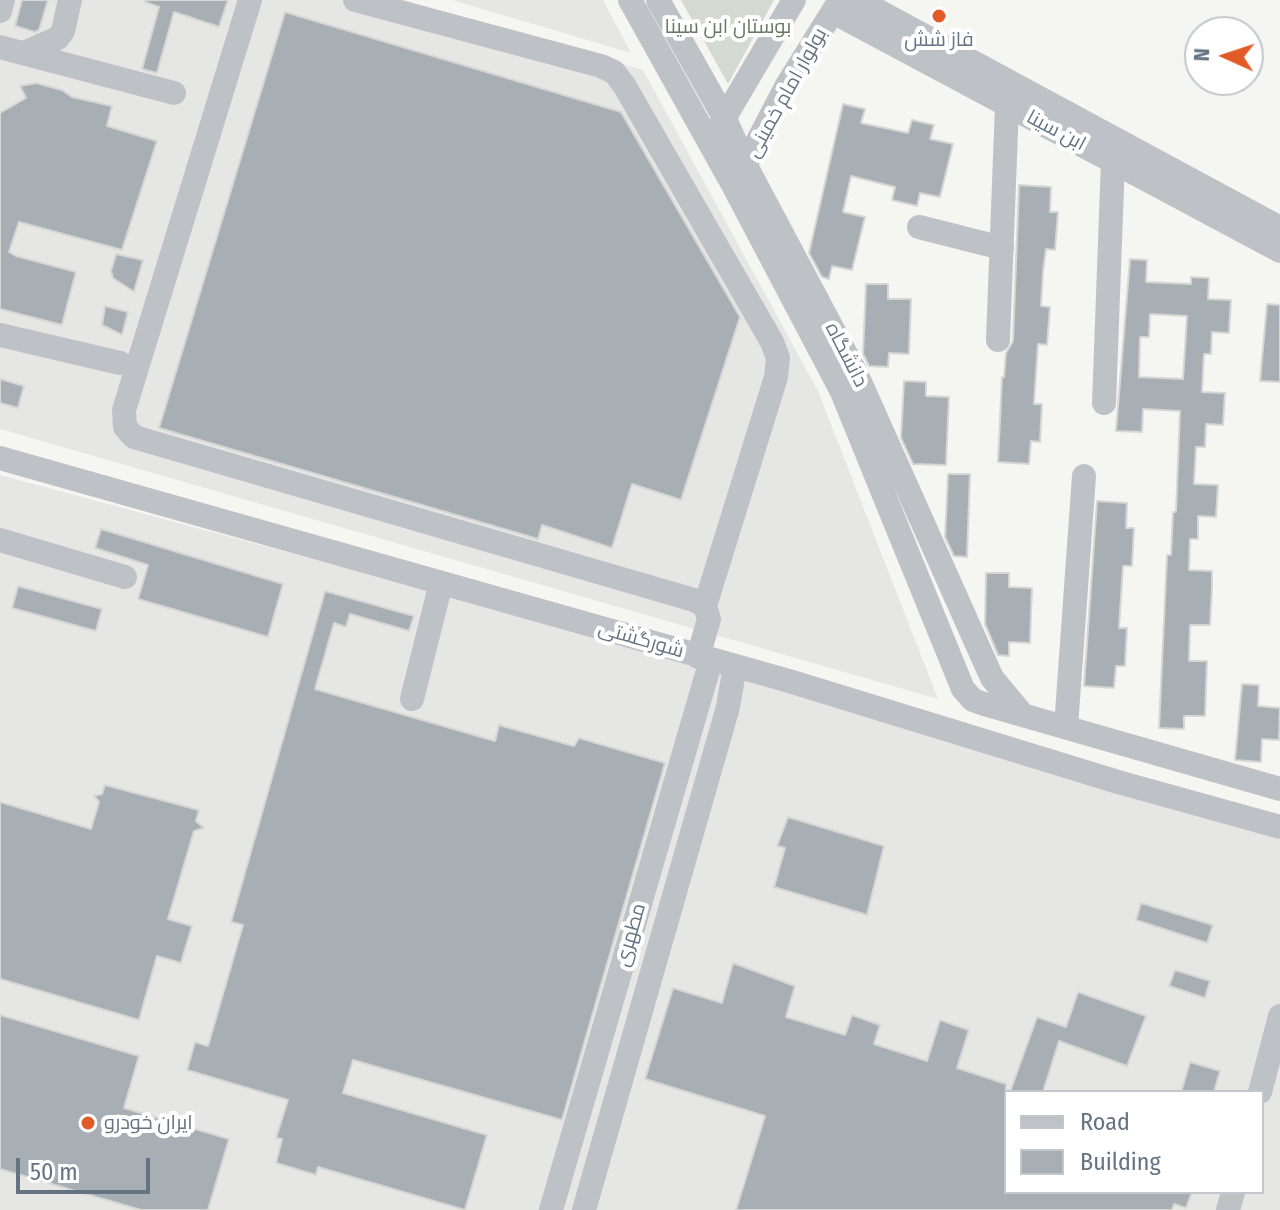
<!DOCTYPE html>
<meta charset="utf-8">
<style>
body{margin:0}
#map{position:relative;width:1280px;height:1210px;overflow:hidden;background:#f5f5f1;font-family:"Fira Sans Condensed",sans-serif}
canvas{display:block}
.legend{position:absolute;left:1004px;top:1090px;width:260px;height:104px;box-sizing:border-box;background:#fff;border:2px solid #c1c7cd;margin:0;padding:10px 14px;list-style:none;font-size:24px;color:#647483}
.legend li{display:flex;align-items:center;gap:16px;height:40px}
.legend b{width:40px;border:2px solid #c1c7cd}
.north{position:absolute;left:1184px;top:16px;width:80px;height:80px;box-sizing:border-box;background:#fff;border:2px solid #c1c7cd;border-radius:50%;rotate:273deg;font-size:22px;font-weight:700;line-height:32px;text-align:center;color:#647483}
.north::after{content:'';display:block;margin:auto;width:28px;height:36px;background:#e25a25;clip-path:polygon(50% 0,100% 100%,50% 72%,0 100%)}
.scale{position:absolute;left:16px;top:1158px;width:134px;height:36px;box-sizing:border-box;border:4px solid #647483;border-top:0;padding-left:10px;font-size:24px;line-height:28px;white-space:nowrap;color:#647483;-webkit-text-stroke:6px #fff;paint-order:stroke}
</style>
<div id="map">
<canvas width="1280" height="1210"></canvas>
<ul class="legend">
<li><b style="height:10px;background:#bec2c6"></b>Road</li>
<li><b style="height:22px;background:#a7afb5"></b>Building</li>
</ul>
<div class="north">N</div>
<div class="scale">50 m</div>
</div>
<script>
const ctx = document.querySelector('canvas').getContext('2d');
ctx.lineJoin = 'round';
function paint(path, color) { ctx.fillStyle = color; ctx.fill(path, 'evenodd'); }
const toPath = rows => new Path2D(rows.map(r => 'M' + r).join(''));
function trace(path, color, width, dash) { ctx.strokeStyle = color; ctx.lineWidth = width; ctx.lineCap = dash ? 'butt' : 'round'; ctx.setLineDash(dash || []); ctx.stroke(path); }
function drawText(font, color, halo, rows, align = 'center') {
  ctx.font = font + ' "Fira Sans Condensed",Cairo,sans-serif'; ctx.lineWidth = 8; ctx.setLineDash([]); ctx.textBaseline = 'middle'; ctx.strokeStyle = halo; ctx.fillStyle = color; for (const [text, x, y, turn = 0] of rows) {
    ctx.save(); ctx.translate(x, y); ctx.rotate((+turn || 0) * Math.PI / 180); ctx.textAlign = isNaN(turn) ? turn : align; if (halo) ctx.strokeText(text, 0, 0); ctx.fillText(text, 0, 0); ctx.restore();
  }
}
paint(toPath([
 [0,0,404,0,643,70,818,391,938,699,0,429],
 [452,0,603,0,631,53],
 [0,475,1280,819,1280,1210,0,1210],
 [1006,1092,1262,1092,1262,1192,1006,1192]
]), '#e6e7e5');
paint(toPath([
 [681,0,774,0,728,84]
]), '#d4dad1');
const building = toPath([
 [22,0,48,0,39,30,35,32,15,26,22,0],
 [146,0,228,0,219,27,174,12,157,73,142,69,159,7,145,2,146,0],
 [285,12,621,112,740,317,681,500,632,484,612,548,542,525,538,539,159,428,285,12],
 [36,83,62,90,72,97,112,106,107,126,157,141,122,250,19,222,9,252,16,256,76,272,62,325,0,309,0,113,26,98,20,86,36,83],
 [843,104,865,109,861,123,908,133,912,120,934,125,930,139,953,144,940,197,920,193,917,206,892,200,895,187,851,176,843,212,865,217,852,270,832,266,829,279,822,277,809,253,843,104],
 [1019,185,1051,187,1050,212,1058,212,1055,250,1046,249,1043,272,1041,306,1050,307,1047,345,1038,344,1034,404,1042,404,1040,442,1031,441,1029,464,998,462,1002,377,1004,377,1006,353,1013,341,1019,185],
 [116,254,143,260,134,292,113,278,111,271,116,254],
 [1130,259,1147,260,1146,282,1191,284,1191,277,1209,278,1208,299,1231,300,1229,333,1212,332,1211,354,1204,354,1202,392,1225,393,1223,425,1206,424,1205,447,1196,447,1194,484,1218,485,1216,517,1198,516,1198,539,1190,539,1189,570,1212,571,1212,589,1210,625,1190,625,1189,661,1207,661,1205,716,1184,716,1184,729,1159,728,1167,555,1171,555,1173,512,1176,512,1180,411,1143,409,1142,432,1116,431,1130,259],
 [1150,314,1187,316,1183,379,1139,377,1140,337,1149,337,1150,314],
 [866,284,888,284,888,299,911,299,909,354,889,353,888,367,869,366,863,354,866,284],
 [1267,304,1280,305,1280,382,1260,381,1267,304],
 [105,306,128,312,122,335,102,325,105,306],
 [0,379,24,386,18,408,0,403,0,379],
 [904,381,926,382,926,396,949,397,946,465,913,464,901,438,904,381],
 [948,474,970,474,967,557,954,556,945,537,948,474],
 [1097,501,1127,503,1126,528,1134,528,1132,566,1123,566,1119,628,1127,628,1125,666,1116,666,1114,688,1084,686,1097,501],
 [101,529,283,584,268,637,138,599,148,565,95,548,101,529],
 [986,573,1009,573,1009,587,1032,588,1030,643,1009,642,1009,656,998,655,985,624,986,573],
 [18,586,102,609,96,631,12,608,18,586],
 [325,591,414,616,409,631,350,614,346,627,334,623,315,689,495,741,499,725,574,746,579,738,665,763,562,1120,353,1060,343,1093,487,1135,465,1210,318,1167,316,1175,276,1163,282,1139,276,1138,288,1100,187,1070,195,1042,208,1046,243,925,231,922,325,591],
 [1242,684,1259,685,1258,706,1280,708,1279,740,1262,739,1261,762,1235,760,1242,684],
 [105,785,199,810,196,821,204,828,194,831,168,919,192,926,181,963,157,956,139,1020,0,979,0,802,91,829,99,802,94,796,102,794,105,785],
 [788,817,884,846,867,915,774,887,785,848,777,846,788,817],
 [1141,903,1213,925,1207,943,1136,920,1141,903],
 [733,963,795,986,786,1017,845,1035,852,1015,880,1025,874,1044,927,1061,940,1020,969,1030,957,1068,1006,1084,1006,1192,1192,1192,1186,1208,1174,1204,1172,1210,736,1210,765,1116,645,1079,673,988,722,1003,733,963],
 [1175,970,1210,981,1205,998,1169,986,1175,970],
 [1078,992,1146,1016,1127,1066,1059,1041,1043,1092,1010,1092,1037,1017,1066,1027,1078,992],
 [0,1015,139,1056,124,1108,229,1139,208,1210,141,1210,0,1169,0,1015],
 [1190,1062,1220,1071,1214,1092,1181,1092,1190,1062]
]);
paint(building, '#a7afb5');
trace(building, '#d6d7d4', 2);
trace(toPath([
 [250,0,124,410,125,427,134,437,694,600,705,606,709,619,698,657],
 [355,0,601,66,614,72,624,85,772,342,778,358,776,377,705,606],
 [630,0,733,185,842,392,963,689,973,700,984,704,1280,789],
 [658,0,725,119,746,166,856,373,992,678,1022,714],
 [858,0,1280,228],
 [0,11,3,0],
 [833,12,1280,251],
 [0,47,174,93],
 [24,53,58,38,63,31,70,0],
 [718,129,794,0],
 [741,173,787,85,840,0],
 [919,227,1002,248],
 [0,335,120,363],
 [998,340,1007,105],
 [1104,403,1113,161],
 [0,458,789,681,1118,782,1280,827],
 [0,540,125,577],
 [412,699,441,583],
 [1066,727,1084,476],
 [1260,1092,1280,1016],
 [551,1210,711,660],
 [584,1210,728,707,735,666],
 [1228,1210,1233,1192]
]), '#bec2c6', 24);
for (const [x, y, r, color] of [
 [939,16,8,"#e25a25"],
 [88,1123,8,"#e25a25"]
]) { const dot = new Path2D(); dot.arc(x, y, r, 0, 2 * Math.PI); ctx.fillStyle = color; ctx.fill(dot); trace(dot, '#fff', 3); }
drawText('20px', '#667a63', '#fff', [
 ["بوستان ابن سینا",728,27]
]);
drawText('20px', '#647483', '#fff', [
 ["فاز شش",939,40],
 ["ایران خودرو",104,1123,"left"]
]);
drawText('20px', '#647483', '#fff', [
 ["بولوار امام خمینی",787,93,-61],
 ["ابن سینا",1056,131,28],
 ["دانشگاه",846,355,63],
 ["شورگشتی",641,640,16],
 ["مطهری",631,935,-74]
]);
</script>
